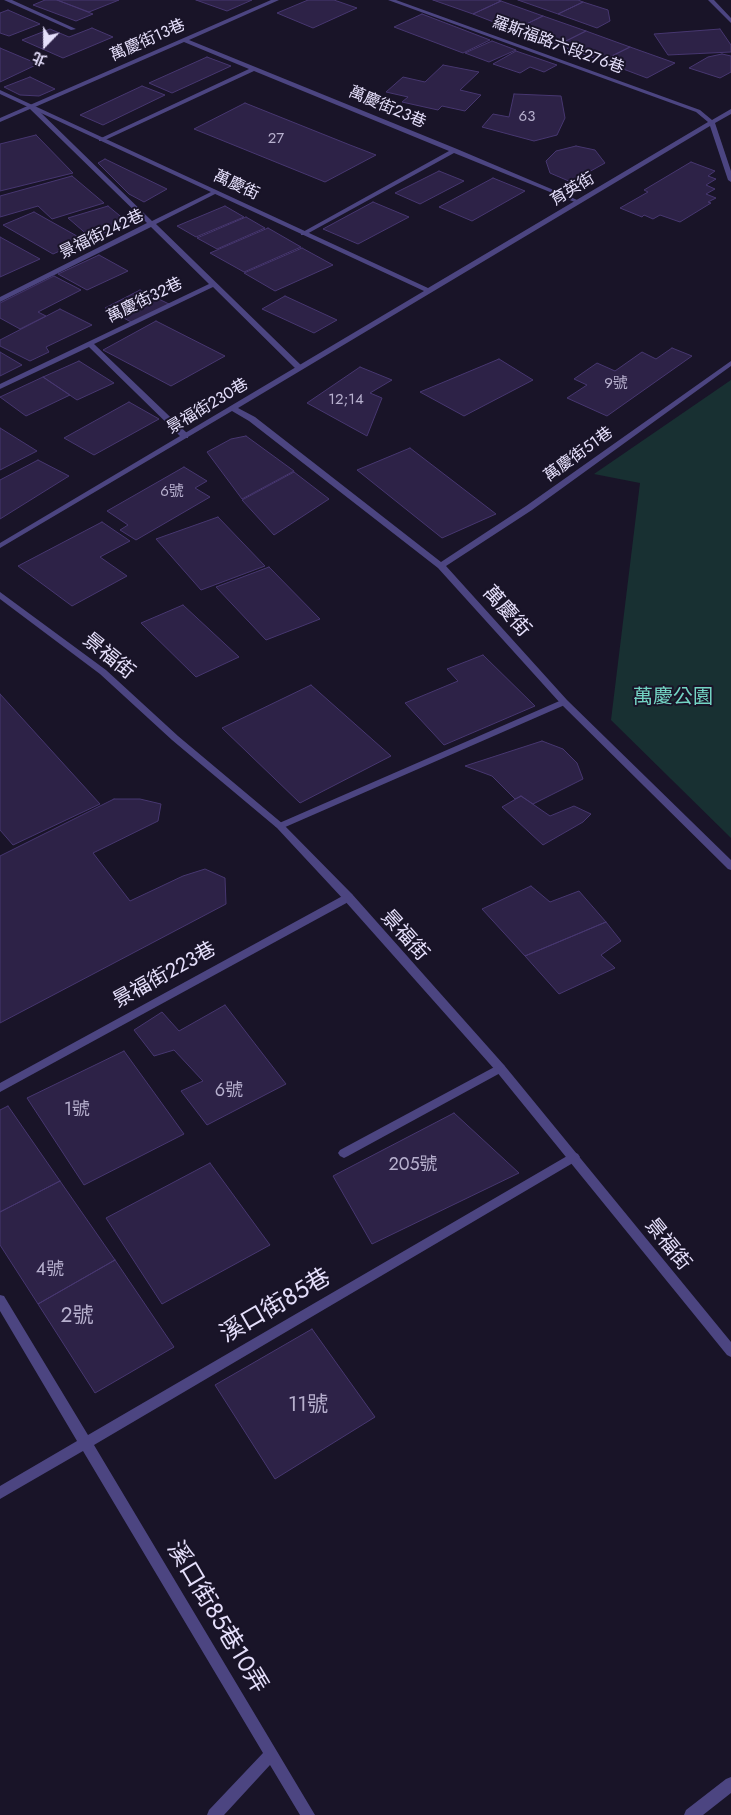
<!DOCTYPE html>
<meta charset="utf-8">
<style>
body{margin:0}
#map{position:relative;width:731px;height:1815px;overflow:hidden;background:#191428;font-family:Jost,"Noto Sans TC",sans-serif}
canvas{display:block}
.north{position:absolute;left:20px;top:20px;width:50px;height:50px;-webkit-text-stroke:4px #191428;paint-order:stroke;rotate:202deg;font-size:14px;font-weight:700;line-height:20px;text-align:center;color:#e5dffb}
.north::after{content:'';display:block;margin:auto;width:18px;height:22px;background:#e5dffb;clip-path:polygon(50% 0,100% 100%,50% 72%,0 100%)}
</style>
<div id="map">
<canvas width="731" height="1815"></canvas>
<div class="north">北</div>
</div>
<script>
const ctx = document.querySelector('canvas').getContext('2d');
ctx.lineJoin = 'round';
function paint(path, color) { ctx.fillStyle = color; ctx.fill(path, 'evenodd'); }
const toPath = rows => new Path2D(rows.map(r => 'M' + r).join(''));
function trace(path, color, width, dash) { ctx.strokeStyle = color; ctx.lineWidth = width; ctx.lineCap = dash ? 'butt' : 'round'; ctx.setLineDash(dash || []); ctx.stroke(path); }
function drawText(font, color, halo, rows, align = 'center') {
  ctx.font = font + ' Jost,"Noto Sans TC",sans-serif'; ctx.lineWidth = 4; ctx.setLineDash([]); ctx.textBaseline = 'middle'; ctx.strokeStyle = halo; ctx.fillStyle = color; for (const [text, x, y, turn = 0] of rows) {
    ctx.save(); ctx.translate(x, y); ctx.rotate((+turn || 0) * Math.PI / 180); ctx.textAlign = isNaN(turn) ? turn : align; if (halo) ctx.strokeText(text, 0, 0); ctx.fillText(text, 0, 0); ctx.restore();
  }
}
paint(toPath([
 [731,380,731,838,611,720,640,483,594,474]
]), '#183032');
const building = toPath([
 [45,0,57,0,93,14,76,21,33,5,45,0],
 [57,0,119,0,89,12,57,0],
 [196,0,252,0,227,11,196,0],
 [308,0,334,0,357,8,313,28,277,13,308,0],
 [433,0,498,0,501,1,473,14,433,0],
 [518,0,578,0,583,2,558,14,518,0],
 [501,1,543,16,514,30,473,14,501,1],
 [583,2,608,10,610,21,597,28,558,14,583,2],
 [8,10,40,24,9,36,0,33,0,13,8,10],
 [422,14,490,40,463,53,394,27,422,14],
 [543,16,586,31,558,45,514,30,543,16],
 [92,28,113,37,63,58,22,40,50,29,69,37,92,28],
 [720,29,731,45,731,52,668,55,654,34,720,29],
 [586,31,630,47,602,61,558,45,586,31],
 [492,41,516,50,489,62,465,53,492,41],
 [630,47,675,63,647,78,602,61,630,47],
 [0,48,38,64,0,82,0,48],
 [516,51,557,65,544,72,530,67,520,73,493,64,516,51],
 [722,54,731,56,731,72,720,78,689,68,708,57,722,54],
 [207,57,231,66,172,93,149,83,207,57],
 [443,65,479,72,460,90,481,95,465,111,442,106,438,110,402,102,408,97,386,92,403,77,425,82,443,65],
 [30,77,55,89,39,96,20,95,4,87,30,77],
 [142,86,165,95,103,125,80,115,142,86],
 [514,94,561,96,565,118,557,135,534,141,482,127,493,114,509,117,514,94],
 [245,103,350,145,376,155,325,182,194,129,245,103],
 [36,135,73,173,0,191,0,144,36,135],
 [576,146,595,150,605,163,571,182,550,173,546,161,556,151,576,146],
 [105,159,167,189,144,202,129,194,98,163,105,159],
 [691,162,715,171,708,176,716,179,706,185,715,189,706,194,716,198,708,202,711,203,680,222,660,215,653,219,644,215,642,217,620,208,648,192,644,190,691,162],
 [439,171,464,181,420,204,395,193,439,171],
 [72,176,104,203,52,219,38,206,0,217,0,196,72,176],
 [493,178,525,191,472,221,439,207,493,178],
 [373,202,409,217,358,244,323,229,373,202],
 [108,206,131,225,90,237,68,218,108,206],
 [225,206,244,217,196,237,177,226,225,206],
 [34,212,84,240,53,254,3,225,34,212],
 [246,217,265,228,217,249,197,238,246,217],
 [268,228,301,247,244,272,210,253,268,228],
 [0,237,40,259,0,277,0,237],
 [302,248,333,265,275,291,244,273,302,248],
 [99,255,128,271,87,290,58,274,99,255],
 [54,276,81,290,38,312,46,316,20,329,0,318,0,303,54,276],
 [140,290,169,304,133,323,105,308,140,290],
 [285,296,337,320,314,333,262,309,285,296],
 [60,309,92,325,46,347,49,352,30,361,0,346,0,340,60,309],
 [156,321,225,356,171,386,103,350,156,321],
 [672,348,692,356,607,416,567,398,587,385,574,379,597,363,615,371,642,352,656,359,672,348],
 [0,352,22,365,0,376,0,352],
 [499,359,533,380,464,416,420,392,499,359],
 [79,361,114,383,77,400,43,377,79,361],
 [360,367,392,380,370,393,382,398,367,436,307,403,360,367],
 [43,377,70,395,26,416,0,397,43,377],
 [129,402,159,419,94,455,64,438,129,402],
 [0,428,37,451,0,470,0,428],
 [246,436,294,471,242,499,207,452,231,439,246,436],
 [410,448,496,514,442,538,357,470,410,448],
 [38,460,69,476,0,519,0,480,38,460],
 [184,467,207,481,195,488,210,497,136,540,120,530,128,525,107,511,184,467],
 [294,472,329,499,274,535,242,500,294,472],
 [218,517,265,566,201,590,156,539,218,517],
 [102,522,130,541,100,557,127,576,72,606,18,566,102,522],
 [269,567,320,619,266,640,216,587,269,567],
 [183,605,239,657,196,677,141,623,183,605],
 [483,655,535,706,444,745,405,703,458,681,447,669,483,655],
 [311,685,391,756,300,803,222,728,311,685],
 [0,694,100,804,13,845,0,830,0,694],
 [542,741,563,749,577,763,583,779,533,804,521,796,515,799,492,776,465,766,542,741],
 [521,796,550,816,574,806,591,814,583,822,543,845,502,807,521,796],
 [114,799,140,799,161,804,158,821,93,853,130,901,183,876,205,869,225,878,226,904,0,1023,0,856,114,799],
 [531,886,550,902,579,891,606,922,525,956,482,909,531,886],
 [606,922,621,941,601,955,615,968,559,994,525,956,606,922],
 [225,1005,286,1084,207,1125,181,1091,203,1081,174,1050,154,1056,134,1030,162,1012,179,1031,225,1005],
 [124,1051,184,1134,84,1185,27,1098,124,1051],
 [8,1106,60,1181,0,1212,0,1110,8,1106],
 [454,1113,519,1173,372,1244,333,1176,454,1113],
 [210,1163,270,1245,162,1304,106,1218,210,1163],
 [60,1181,115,1260,38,1304,0,1245,0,1212,60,1181],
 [115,1260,174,1347,95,1393,38,1304,115,1260],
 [312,1329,375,1417,275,1479,215,1385,312,1329]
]);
paint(building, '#2d2247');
trace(building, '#473770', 1);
paint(toPath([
 [4,0,12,0,76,29,71,30,4,0],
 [271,0,279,0,189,40,457,149,582,202,577,203,454,153,305,235,301,235,301,233,449,151,254,71,103,141,99,141,99,139,249,69,184,42,35,107,152,221,213,191,217,191,217,193,156,224,304,368,297,370,213,287,94,344,188,434,188,438,182,438,89,347,0,389,0,384,209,284,151,227,0,302,0,297,147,223,30,109,0,122,0,118,271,0],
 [564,699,568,702,567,704,283,828,280,829,275,826,277,824,564,699],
 [348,893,352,894,353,897,352,900,0,1092,0,1083,348,893],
 [500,1064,504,1065,505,1068,504,1071,348,1156,344,1158,340,1156,338,1153,340,1150,500,1064],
 [574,1152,578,1154,580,1157,578,1160,94,1445,315,1815,300,1815,270,1765,224,1815,207,1815,209,1810,263,1753,83,1451,0,1499,0,1486,77,1441,0,1311,0,1295,4,1296,88,1435,574,1152],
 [731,1777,731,1793,703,1815,684,1815,686,1810,726,1779,731,1777]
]), '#4c4581');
paint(toPath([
 [388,0,396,0,700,110,712,120,731,109,731,114,715,123,731,171,731,182,728,180,710,126,238,408,255,417,441,562,526,506,731,361,731,366,532,510,446,566,567,700,731,860,731,870,728,869,561,704,438,568,249,421,232,411,0,548,0,543,424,291,0,94,0,90,428,288,708,122,696,112,388,0],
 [708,0,714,0,731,18,731,23,708,0]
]), '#4c4581');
paint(toPath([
 [0,592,106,670,178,736,283,824,352,894,504,1065,731,1342,731,1357,727,1355,496,1071,344,900,277,828,172,740,100,674,0,599,0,592]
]), '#4c4581');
drawText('15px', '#b7b0ce', null, [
 ["63",527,117],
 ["27",276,139],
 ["9號",616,384],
 ["12;14",346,400],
 ["6號",172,492]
]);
drawText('16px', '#e5dffb', '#191428', [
 ["萬慶街13巷",148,41,-24],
 ["羅斯福路六段276巷",558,46,20],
 ["萬慶街23巷",387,108,23],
 ["萬慶街",236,186,25],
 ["育英街",573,190,-31],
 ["景福街242巷",102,235,-26],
 ["萬慶街32巷",145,301,-26],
 ["景福街230巷",208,407,-31],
 ["萬慶街51巷",579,455,-36]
]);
drawText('18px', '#b7b0ce', null, [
 ["6號",229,1092],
 ["1號",77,1111],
 ["205號",413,1166],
 ["4號",50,1271]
]);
drawText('20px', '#e5dffb', '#191428', [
 ["萬慶街",506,612,48],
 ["景福街",108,657,39],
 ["景福街",404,936,48],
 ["景福街223巷",165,976,-29],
 ["景福街",667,1245,51]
]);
drawText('20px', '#73d3c3', '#191428', [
 ["萬慶公園",673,698]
]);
drawText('21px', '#b7b0ce', null, [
 ["2號",77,1317],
 ["11號",308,1406]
]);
drawText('24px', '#e5dffb', '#191428', [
 ["溪口街85巷",276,1307,-30],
 ["溪口街85巷10弄",216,1618,59]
]);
</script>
